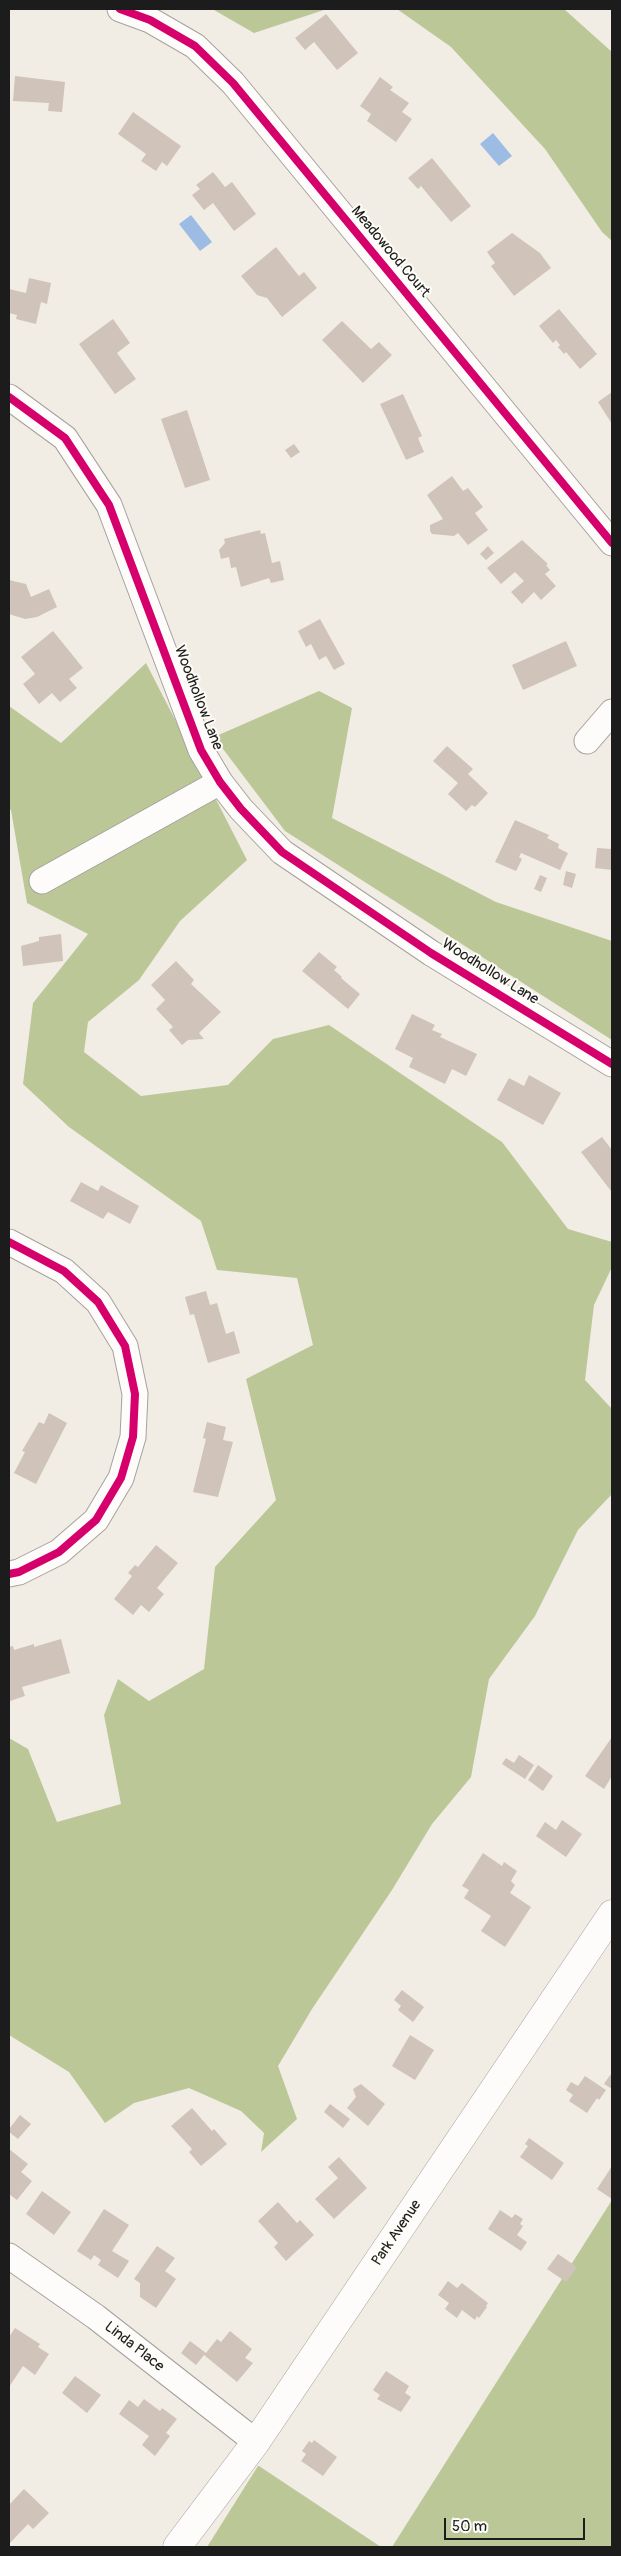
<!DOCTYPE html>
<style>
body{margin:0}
#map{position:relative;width:621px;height:2556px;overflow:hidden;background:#f2ede4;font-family:Pangolin,sans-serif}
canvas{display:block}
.frame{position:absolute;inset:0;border:10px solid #1c1c1c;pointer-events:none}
.scale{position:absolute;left:444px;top:2518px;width:141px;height:22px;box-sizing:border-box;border:2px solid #1c1c1c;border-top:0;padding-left:6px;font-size:15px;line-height:18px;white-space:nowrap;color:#1c1c1c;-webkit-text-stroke:4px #fdfcf7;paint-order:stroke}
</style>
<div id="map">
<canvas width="621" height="2556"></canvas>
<div class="frame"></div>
<div class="scale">50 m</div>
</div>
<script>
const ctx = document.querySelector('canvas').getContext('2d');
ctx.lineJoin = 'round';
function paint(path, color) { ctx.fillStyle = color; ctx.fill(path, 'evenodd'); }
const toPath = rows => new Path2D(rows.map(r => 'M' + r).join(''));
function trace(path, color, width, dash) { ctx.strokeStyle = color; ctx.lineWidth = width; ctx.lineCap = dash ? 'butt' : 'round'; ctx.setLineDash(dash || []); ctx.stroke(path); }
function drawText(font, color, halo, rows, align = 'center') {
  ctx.font = font + ' Pangolin,sans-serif'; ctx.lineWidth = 4; ctx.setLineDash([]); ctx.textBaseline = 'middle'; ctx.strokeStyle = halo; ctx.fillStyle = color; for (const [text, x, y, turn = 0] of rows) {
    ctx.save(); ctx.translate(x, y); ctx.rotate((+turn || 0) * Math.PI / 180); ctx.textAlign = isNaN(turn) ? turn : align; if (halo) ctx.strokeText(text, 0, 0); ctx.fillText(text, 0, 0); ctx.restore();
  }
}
paint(toPath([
 [216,9,327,9,254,33,214,10],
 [397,9,564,9,612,52,612,241,602,232,545,149,451,47],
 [146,663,247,860,180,921,139,980,88,1022,84,1052,141,1096,228,1085,273,1039,329,1025,502,1142,568,1229,612,1242,612,1267,594,1305,585,1380,612,1409,612,1494,578,1530,535,1616,489,1679,471,1777,432,1824,392,1890,312,2009,278,2066,297,2119,261,2152,264,2133,241,2111,189,2088,134,2103,105,2123,69,2072,9,2035,9,1738,28,1749,57,1822,121,1804,104,1715,118,1679,149,1701,204,1669,215,1567,276,1500,246,1379,313,1345,297,1278,217,1270,201,1221,69,1127,23,1084,33,1003,88,934,27,903,11,810,9,809,9,706,61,743],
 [319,691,352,708,332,818,496,902,612,941,612,1040,285,831,214,737],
 [612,2200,612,2547,392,2547],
 [258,2466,259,2466,381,2547,207,2547]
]), '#bcc798');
paint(toPath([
 [493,133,512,156,499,166,480,144],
 [191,215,212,242,200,251,179,224]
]), '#9dbce3');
paint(toPath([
 [326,14,358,53,337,70,314,42,305,50,295,38],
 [15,76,65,82,62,112,48,111,49,103,13,101],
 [380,77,393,87,390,90,409,103,402,112,412,119,396,142,367,121,371,114,360,106],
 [133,112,181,146,167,166,162,162,156,171,141,161,146,154,118,134],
 [432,158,471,206,451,222,421,186,418,189,408,178],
 [213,172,225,187,232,182,256,214,234,231,213,203,204,210,192,195,200,189,196,185],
 [512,233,540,253,551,268,514,296,491,266,495,263,487,252],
 [276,247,299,276,304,272,317,288,282,317,267,298,257,295,241,276],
 [29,278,51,283,47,304,41,302,36,324,16,319,17,315,9,313,9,289,26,293],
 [559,309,597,354,580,369,566,352,564,354,558,347,560,345,556,340,553,343,539,326],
 [113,319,130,343,117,353,136,379,115,394,79,344],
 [342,321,371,349,379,342,392,355,363,383,322,340],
 [612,392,612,424,598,402],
 [403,394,422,436,418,438,424,452,406,460,380,404],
 [187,410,210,480,185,488,161,419],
 [294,444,300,452,291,458,285,450],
 [452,476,463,491,468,488,483,507,475,513,488,530,468,545,458,533,454,536,432,534,430,531,430,525,443,519,427,495],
 [260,530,261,534,265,533,272,563,280,561,284,580,271,583,269,578,241,587,236,567,231,568,229,557,221,559,219,550,225,543,224,539],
 [522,540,548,564,546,565,550,570,545,574,556,586,541,600,534,592,522,604,511,592,524,581,515,572,501,584,487,568],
 [488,546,494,553,486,560,480,554],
 [9,580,26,584,31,597,49,589,57,607,37,617,25,619,9,614],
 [320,619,345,664,334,670,326,656,319,660,311,644,306,647,298,631],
 [53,631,83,668,69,679,77,688,60,702,52,693,39,704,23,684,35,674,21,657],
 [566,641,577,666,523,690,512,665],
 [447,746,473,769,468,774,488,793,475,807,472,805,466,811,448,794,458,783,433,761],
 [515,820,549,835,547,838,559,844,558,848,568,853,560,870,521,853,519,857,522,859,516,871,495,862],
 [597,848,612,849,612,870,595,868],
 [566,871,576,874,572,888,563,885],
 [540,875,547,878,541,892,534,889],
 [61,934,63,961,23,966,21,946,39,941,39,937],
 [319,952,337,967,334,970,342,977,341,978,360,994,348,1009,302,971],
 [176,961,194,980,191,984,221,1012,199,1033,204,1039,188,1040,182,1045,169,1030,173,1027,156,1009,165,1000,151,985],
 [412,1014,435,1025,432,1030,442,1034,440,1037,477,1054,466,1076,452,1069,445,1084,409,1067,413,1058,395,1049],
 [529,1075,561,1093,543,1125,497,1100,509,1078,524,1086],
 [602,1137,612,1150,611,1191,581,1152],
 [81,1182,98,1191,101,1185,139,1206,130,1224,108,1212,103,1219,70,1201],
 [206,1291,210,1305,217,1303,226,1334,234,1331,240,1353,208,1363,194,1314,190,1315,185,1297],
 [49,1413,67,1423,36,1484,14,1473,25,1452,22,1451,39,1422,44,1424],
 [207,1422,226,1427,223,1440,233,1442,218,1497,193,1492,206,1439,203,1438],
 [156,1545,178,1563,157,1588,164,1594,149,1612,141,1605,133,1615,114,1599,132,1576,128,1573,135,1565,138,1567],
 [61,1639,70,1673,22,1687,25,1696,10,1701,9,1647,13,1646,14,1650,34,1644,34,1647],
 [612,1737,612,1776,604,1789,585,1776],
 [519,1755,534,1765,525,1779,502,1764,506,1758,514,1763],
 [538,1765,553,1776,543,1791,528,1780],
 [562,1820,582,1834,566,1857,536,1836,545,1822,556,1830],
 [483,1853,502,1866,504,1862,517,1871,511,1881,515,1885,510,1893,531,1907,505,1947,481,1931,491,1916,464,1898,469,1890,462,1886],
 [402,1990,424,2007,413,2022,398,2010,401,2006,394,2000],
 [410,2035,434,2050,415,2080,392,2066],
 [610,2075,612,2076,612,2089,604,2084],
 [585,2076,606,2090,599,2100,597,2098,587,2113,569,2101,573,2095,566,2090,571,2082,578,2086],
 [361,2084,385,2104,368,2126,347,2108,356,2097,353,2089],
 [330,2104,350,2119,343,2128,324,2112],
 [192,2108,212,2131,214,2129,227,2144,201,2166,189,2152,192,2149,171,2126],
 [20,2115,31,2124,18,2139,9,2132,9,2129],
 [529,2138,564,2163,552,2180,520,2157,528,2146,525,2144],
 [9,2149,28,2164,21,2172,32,2181,17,2200,9,2194],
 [339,2157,367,2188,334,2219,315,2199,338,2178,328,2167],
 [612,2166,612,2199,597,2189],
 [42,2191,71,2212,54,2235,26,2214],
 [278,2202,297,2223,300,2220,314,2235,286,2261,274,2247,278,2243,258,2221],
 [104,2209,129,2225,112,2251,129,2261,118,2278,98,2265,101,2260,94,2255,91,2260,77,2251],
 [500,2210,512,2218,515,2214,523,2219,520,2224,523,2226,517,2235,527,2242,521,2251,488,2229],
 [157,2246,175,2258,165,2271,176,2279,156,2308,140,2297,140,2283,134,2279],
 [558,2254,577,2267,566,2282,547,2269],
 [448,2281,457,2288,462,2283,488,2303,486,2306,487,2307,479,2318,477,2316,475,2320,462,2310,457,2318,445,2309,449,2303,438,2295],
 [15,2328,40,2344,38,2347,49,2354,35,2375,23,2366,9,2387,9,2337],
 [230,2331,252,2349,245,2358,253,2363,237,2382,204,2355,196,2365,181,2353,190,2341,206,2353,217,2339,221,2342],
 [386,2371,409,2386,405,2393,411,2397,401,2412,377,2399,380,2395,373,2390],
 [75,2376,101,2395,87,2413,62,2393],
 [144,2399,160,2411,162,2408,177,2419,166,2433,170,2436,155,2456,142,2445,149,2436,119,2414,129,2400,138,2407],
 [314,2440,337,2457,323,2476,301,2461,306,2454,302,2451,309,2441,312,2443],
 [24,2489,49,2513,33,2529,28,2524,10,2543,9,2505]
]), '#d0c3b9');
const minor = toPath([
 [120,9,150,20,195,46,233,83,612,543],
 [9,397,65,438,109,505,201,750,220,782,241,809,282,852,431,953,612,1064],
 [587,741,612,712],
 [42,881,220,782],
 [9,1242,64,1271,98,1302,125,1346,135,1394,133,1437,121,1478,96,1520,59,1552,19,1572,9,1574],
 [9,2256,96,2317,256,2442]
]);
const major = toPath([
 [177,2547,256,2442,612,1914]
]);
trace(minor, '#a5a29d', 27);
trace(major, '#a5a29d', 29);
trace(minor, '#fdfcfb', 25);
trace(major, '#fdfcfb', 28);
trace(toPath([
 [120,9,150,20,195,46,233,83,612,543],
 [9,397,65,438,109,505,201,750,220,782,241,809,282,852,431,953,612,1064],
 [9,1242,64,1271,98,1302,125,1346,135,1394,133,1437,121,1478,96,1520,59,1552,19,1572,9,1574]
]), '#d6006c', 8);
drawText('15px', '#1c1c1c', '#fdfcf7', [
 ["Meadowood Court",390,252,50],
 ["Woodhollow Lane",198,698,69],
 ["Woodhollow Lane",490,972,32],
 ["Park Avenue",397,2233,-56],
 ["Linda Place",134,2347,38]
]);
</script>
